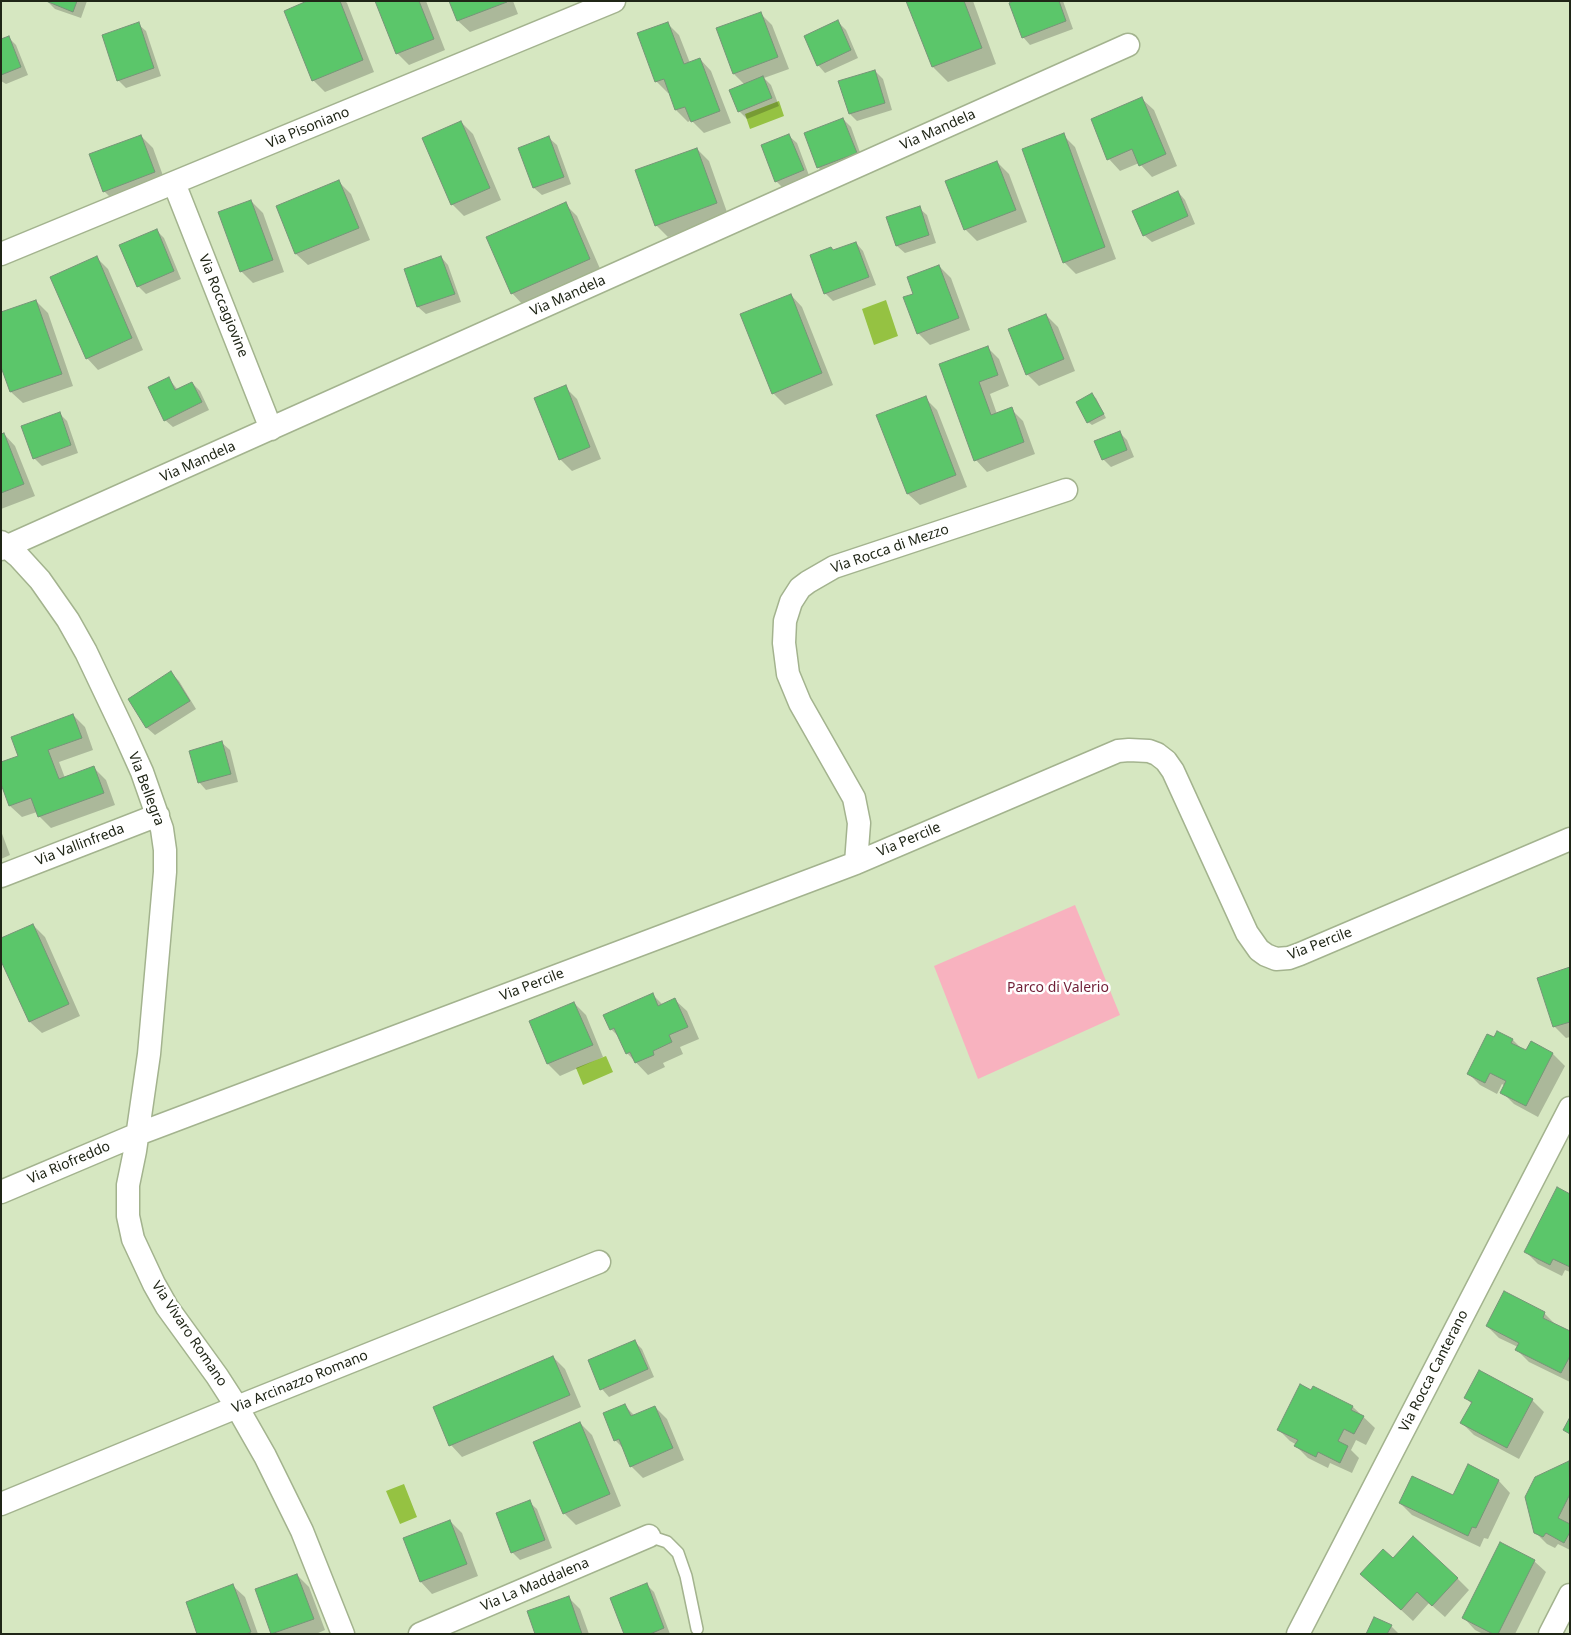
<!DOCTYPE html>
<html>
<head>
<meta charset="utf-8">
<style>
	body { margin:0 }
	#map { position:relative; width:1571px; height:1635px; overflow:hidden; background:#d6e7c1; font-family:"Noto Sans",sans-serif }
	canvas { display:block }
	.frame { position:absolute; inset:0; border:2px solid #202617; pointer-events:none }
</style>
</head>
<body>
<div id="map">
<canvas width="1571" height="1635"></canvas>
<div class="frame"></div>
</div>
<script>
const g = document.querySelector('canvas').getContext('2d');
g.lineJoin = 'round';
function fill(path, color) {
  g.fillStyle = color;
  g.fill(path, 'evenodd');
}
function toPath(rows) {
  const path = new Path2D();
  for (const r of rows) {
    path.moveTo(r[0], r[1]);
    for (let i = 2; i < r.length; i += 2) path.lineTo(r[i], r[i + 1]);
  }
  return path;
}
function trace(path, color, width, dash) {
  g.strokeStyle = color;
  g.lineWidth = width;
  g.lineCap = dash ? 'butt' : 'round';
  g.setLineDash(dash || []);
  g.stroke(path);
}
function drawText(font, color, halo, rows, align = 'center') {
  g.font = font + ' "Noto Sans",sans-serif';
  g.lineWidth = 5;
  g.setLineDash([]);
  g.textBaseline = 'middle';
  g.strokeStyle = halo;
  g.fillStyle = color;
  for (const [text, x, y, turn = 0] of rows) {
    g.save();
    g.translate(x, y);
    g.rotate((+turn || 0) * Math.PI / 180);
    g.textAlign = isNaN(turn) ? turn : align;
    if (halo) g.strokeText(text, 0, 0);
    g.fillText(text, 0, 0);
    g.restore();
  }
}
fill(toPath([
	[1075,905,1120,1015,978,1079,934,966]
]), '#f8b2bf');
fill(toPath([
	[779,101,784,116,750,129,745,114],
	[886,300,898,336,874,345,862,309],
	[606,1056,613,1072,583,1085,576,1068],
	[404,1484,417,1517,400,1524,386,1491]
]), '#95c242');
fill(toPath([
	[47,1,87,1,81,18,55,9],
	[310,1,345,1,347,3,374,72,325,92,313,80],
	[377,1,426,1,445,50,409,65,397,53],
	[450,1,513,1,518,14,470,32,458,21],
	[908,1,973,1,996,64,948,82,933,67],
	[1016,1,1063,1,1073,29,1030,45,1023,37],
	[760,13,772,25,789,69,764,78,771,85,779,106,747,119,739,111,745,85,734,74],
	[838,22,846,30,858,58,825,73,818,65],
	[667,23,679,35,690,63,700,59,711,71,731,123,704,133,691,120,688,122,676,110,670,92,668,93,656,81],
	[138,24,146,31,161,76,126,88,118,80],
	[8,37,16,45,28,75,6,84,1,81,1,40],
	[875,71,883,79,892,110,857,121,850,114],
	[1142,99,1154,110,1177,166,1152,177,1139,163,1120,171,1109,159],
	[843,119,851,127,863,161,826,175,818,167],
	[461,122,473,134,501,200,464,216,452,204],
	[1063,135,1075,147,1116,259,1076,274,1064,262],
	[141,136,153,148,166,184,116,203,104,191],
	[789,136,797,143,810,178,784,189,776,181],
	[549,138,557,145,571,184,542,195,534,188],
	[697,149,709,161,728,215,668,237,656,225],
	[997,162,1009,174,1027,222,977,241,965,229],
	[339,182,351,194,370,240,308,265,296,254,277,207],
	[1178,192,1185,200,1195,224,1152,242,1144,235],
	[251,201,263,213,284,272,253,283,241,271],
	[565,204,577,216,601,271,523,305,512,293],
	[919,208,927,215,936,243,905,253,897,246,888,218],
	[156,230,164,238,181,279,146,294,138,286],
	[856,243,863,251,876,285,833,301,825,293,834,251],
	[441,257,448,265,461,302,426,314,418,307,405,270],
	[97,258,108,269,143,350,98,370,87,358],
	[939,266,951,278,970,330,930,345,918,333,914,295],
	[791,295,802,307,833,385,785,405,773,393],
	[36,301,48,313,73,386,23,403,11,392],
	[1046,315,1058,327,1075,371,1039,386,1027,374],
	[987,347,999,359,1009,386,990,394,997,414,1011,409,1023,421,1035,454,987,472,976,460,940,365],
	[169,379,178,390,192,383,200,391,209,410,173,427,165,420],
	[565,387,577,399,601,459,572,471,560,459],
	[1092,395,1096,398,1106,418,1092,425,1088,422],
	[925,398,937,410,967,487,920,505,908,494],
	[59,413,67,421,78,453,42,466,34,458],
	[1119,432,1127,440,1134,457,1111,467,1103,459],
	[4,434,15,446,35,496,1,509,1,435],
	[171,673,179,681,196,709,155,735,147,728,130,699],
	[73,715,85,727,93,750,59,762,65,778,94,768,106,780,115,805,51,828,39,816,37,812,22,817,10,806,1,781,19,757],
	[222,743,230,750,238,782,206,790,199,782],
	[1,831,10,855,1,859],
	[33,925,45,937,80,1016,42,1033,30,1022,1,958],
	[1570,969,1570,1037,1566,1038,1554,1026],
	[652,994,663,1005,675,1000,687,1011,699,1039,680,1047,683,1054,663,1063,665,1067,648,1075,627,1053,620,1038,611,1029],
	[574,1003,586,1015,603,1057,560,1076,548,1064,531,1022],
	[1497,1032,1513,1040,1522,1049,1527,1052,1531,1043,1553,1054,1565,1066,1538,1117,1514,1104,1502,1092,1505,1086,1502,1084,1497,1094,1480,1085,1468,1073],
	[1570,1195,1570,1272,1565,1270,1562,1276,1538,1264,1526,1252],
	[1544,1313,1556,1325,1570,1333,1570,1382,1529,1362,1517,1350,1518,1347,1499,1338,1487,1326],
	[634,1341,642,1349,654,1377,609,1397,602,1389],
	[553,1357,565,1369,581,1407,462,1457,451,1445,435,1408],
	[1314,1388,1353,1407,1375,1428,1366,1445,1356,1440,1351,1450,1359,1458,1352,1473,1330,1463,1328,1468,1308,1458,1296,1446,1297,1445,1290,1441,1279,1430],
	[1466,1398,1532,1400,1544,1412,1519,1459,1474,1435,1462,1423,1472,1404],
	[625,1406,635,1416,655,1407,667,1419,684,1460,643,1478,631,1466,625,1450,616,1441,605,1414],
	[580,1423,592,1435,621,1506,576,1525,564,1513],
	[1569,1462,1570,1462,1570,1550,1558,1544,1555,1548,1547,1544,1535,1532,1536,1478],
	[1468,1466,1499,1481,1510,1493,1488,1539,1484,1538,1480,1547,1412,1515,1400,1503,1453,1497],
	[529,1502,537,1509,552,1548,520,1560,512,1552],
	[450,1521,462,1533,478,1576,432,1594,421,1582],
	[1393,1560,1457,1578,1469,1590,1445,1617,1429,1603,1413,1621,1374,1585],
	[1534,1561,1546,1572,1515,1634,1483,1634,1475,1630,1464,1618],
	[297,1575,309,1587,325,1630,316,1634,272,1634,256,1590],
	[647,1585,654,1592,670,1634,625,1634],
	[233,1586,245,1597,258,1634,199,1634],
	[569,1598,580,1609,589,1634,536,1634],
	[1391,1626,1399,1634,1367,1634]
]), '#0003');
const building = toPath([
	[46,1,77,1,73,12,46,1],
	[307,1,340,1,363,60,312,81,284,11,307,1],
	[375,1,419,1,434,39,396,54,375,1],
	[449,1,506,1,507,2,457,21,449,1],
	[906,1,964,1,982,48,932,67,906,1],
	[1013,1,1059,1,1066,21,1022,38,1009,3,1013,1],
	[761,12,778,57,733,74,716,28,761,12],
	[838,20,851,50,817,66,804,36,838,20],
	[139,22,154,68,117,81,102,35,139,22],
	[668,22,684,64,700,58,720,111,691,122,685,107,675,110,664,79,655,82,637,33,668,22],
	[9,36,21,67,1,75,1,39,9,36],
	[875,70,885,103,849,114,838,81,875,70],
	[763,76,772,98,738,112,729,90,763,76],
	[1142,97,1166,154,1139,166,1132,149,1107,160,1091,119,1142,97],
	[843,118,857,153,817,168,804,133,843,118],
	[461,121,490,188,451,205,422,138,461,121],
	[1064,133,1105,247,1063,263,1022,149,1064,133],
	[789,134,804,170,775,182,761,145,789,134],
	[141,135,155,172,103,192,89,154,141,135],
	[549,136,564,177,533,188,518,148,549,136],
	[697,148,717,203,655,226,635,170,697,148],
	[997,161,1016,210,964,230,945,181,997,161],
	[339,180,359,228,295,254,276,206,339,180],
	[1178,191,1188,216,1143,236,1132,211,1178,191],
	[251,200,273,260,240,272,218,212,251,200],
	[566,202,590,259,511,294,486,237,566,202],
	[920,206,929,235,896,246,886,217,920,206],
	[157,229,174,271,137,287,119,245,157,229],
	[856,242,869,277,824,294,810,255,831,247,833,250,856,242],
	[97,256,132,338,86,359,50,277,97,256],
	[441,256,455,294,417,307,404,269,441,256],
	[939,265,959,318,917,334,903,297,913,294,907,277,939,265],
	[791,294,822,373,772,394,740,314,791,294],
	[36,300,62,374,10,392,1,367,1,312,36,300],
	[1046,314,1064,359,1026,375,1008,329,1046,314],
	[988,346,998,375,979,382,991,415,1012,407,1024,442,974,461,939,364,988,346],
	[169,377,175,390,192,382,202,402,164,421,148,387,169,377],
	[566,385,590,447,559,460,534,398,566,385],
	[1092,393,1104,414,1087,423,1076,402,1092,393],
	[926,396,956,475,907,494,876,415,926,396],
	[60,412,71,445,33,459,21,426,60,412],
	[1120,431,1127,450,1102,460,1094,441,1120,431],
	[4,433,24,484,1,493,1,434,4,433],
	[171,671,190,701,146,728,128,699,171,671],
	[73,714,82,738,48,750,59,779,94,766,104,793,38,817,31,798,9,806,1,784,1,762,18,756,11,737,73,714],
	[222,741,231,774,198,783,189,751,222,741],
	[33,924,69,1004,29,1022,1,961,1,938,33,924],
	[1570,967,1570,1022,1553,1027,1537,978,1570,967],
	[653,993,658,1006,675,998,688,1027,669,1035,672,1042,653,1051,654,1055,635,1063,630,1052,626,1054,614,1028,610,1030,603,1015,653,993],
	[574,1002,593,1045,547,1064,529,1021,574,1002],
	[1497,1031,1513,1039,1511,1043,1526,1050,1531,1041,1553,1053,1526,1106,1500,1093,1506,1081,1490,1073,1485,1083,1467,1074,1487,1034,1494,1037,1497,1031],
	[1557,1187,1570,1194,1570,1267,1553,1259,1550,1265,1524,1252,1557,1187],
	[1504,1291,1545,1312,1543,1318,1570,1331,1570,1356,1561,1373,1515,1350,1519,1343,1486,1326,1504,1291],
	[635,1340,648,1369,600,1390,588,1360,635,1340],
	[553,1356,570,1395,449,1446,433,1407,553,1356],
	[1479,1370,1533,1399,1507,1448,1460,1423,1472,1402,1464,1398,1479,1370],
	[1300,1384,1311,1390,1313,1386,1353,1406,1351,1410,1364,1416,1354,1434,1344,1429,1338,1441,1348,1446,1340,1463,1318,1452,1316,1457,1294,1446,1298,1440,1277,1430,1300,1384],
	[625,1404,631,1416,655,1406,673,1448,630,1467,619,1439,614,1441,603,1413,625,1404],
	[1570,1417,1570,1434,1563,1430,1570,1417],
	[580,1422,610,1494,563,1514,533,1442,580,1422],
	[1569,1461,1570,1494,1558,1518,1570,1524,1570,1532,1564,1543,1546,1533,1543,1537,1534,1533,1525,1497,1535,1477,1569,1461],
	[1468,1464,1499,1480,1476,1528,1472,1527,1468,1536,1399,1503,1412,1476,1453,1495,1468,1464],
	[530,1500,545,1540,511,1553,496,1513,530,1500],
	[450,1520,467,1564,420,1582,403,1538,450,1520],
	[1413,1536,1458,1578,1432,1606,1417,1592,1401,1610,1360,1574,1383,1549,1393,1558,1413,1536],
	[1500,1542,1535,1560,1498,1634,1493,1634,1462,1618,1500,1542],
	[297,1574,314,1619,271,1634,255,1589,297,1574],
	[647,1583,664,1628,650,1634,624,1634,610,1598,647,1583],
	[233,1584,251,1632,246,1634,197,1634,186,1602,233,1584],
	[569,1596,582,1634,535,1634,527,1611,569,1596],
	[1374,1617,1392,1625,1387,1634,1366,1634,1374,1617]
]);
fill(building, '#5bc66a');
trace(building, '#769478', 1);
const service = toPath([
	[649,1536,667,1542,678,1553,686,1576,697,1629]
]);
const minor = toPath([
	[174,183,271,429],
	[1,254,614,1],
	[1,542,19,557,40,580,68,620,86,652,124,732,142,772,162,829,165,850,165,872,149,1054,135,1151,128,1185,128,1216,133,1239,154,1284,167,1307,217,1376,237,1407,265,1456,302,1531,343,1634],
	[1,549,1128,45],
	[856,863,859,823,854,798,800,703,788,674,784,643,785,621,791,602,800,588,808,582,834,567,1066,490],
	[1,876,158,815],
	[1,1192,138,1134,856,863,1118,751,1129,750,1149,751,1157,754,1166,761,1173,771,1247,933,1259,950,1266,955,1276,959,1289,958,1300,954,1570,839],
	[1,1504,237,1407,599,1262],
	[420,1634,649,1536],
	[1298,1634,1570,1108],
	[1550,1634,1570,1595]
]);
trace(service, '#a3b38e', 14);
trace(minor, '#a3b38e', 25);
trace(service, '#fff', 11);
trace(minor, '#fff', 22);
drawText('14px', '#202617', '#fff', [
	["Via Pisoniano",308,128,-22],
	["Via Mandela",938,130,-24],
	["Via Mandela",568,296,-24],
	["Via Roccagiovine",223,306,68],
	["Via Mandela",198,462,-24],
	["Via Rocca di Mezzo",890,549,-19],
	["Via Bellegra",146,789,69],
	["Via Percile",909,840,-23],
	["Via Vallinfreda",80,845,-21],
	["Via Percile",1320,944,-21],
	["Via Percile",532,985,-21],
	["Via Riofreddo",69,1163,-23],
	["Via Vivaro Romano",189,1334,56],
	["Via Rocca Canterano",1434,1371,-63],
	["Via Arcinazzo Romano",300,1382,-22],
	["Via La Maddalena",535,1585,-23]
]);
drawText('14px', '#701f37', '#fff', [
	["Parco di Valerio",1058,988]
]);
</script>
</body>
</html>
